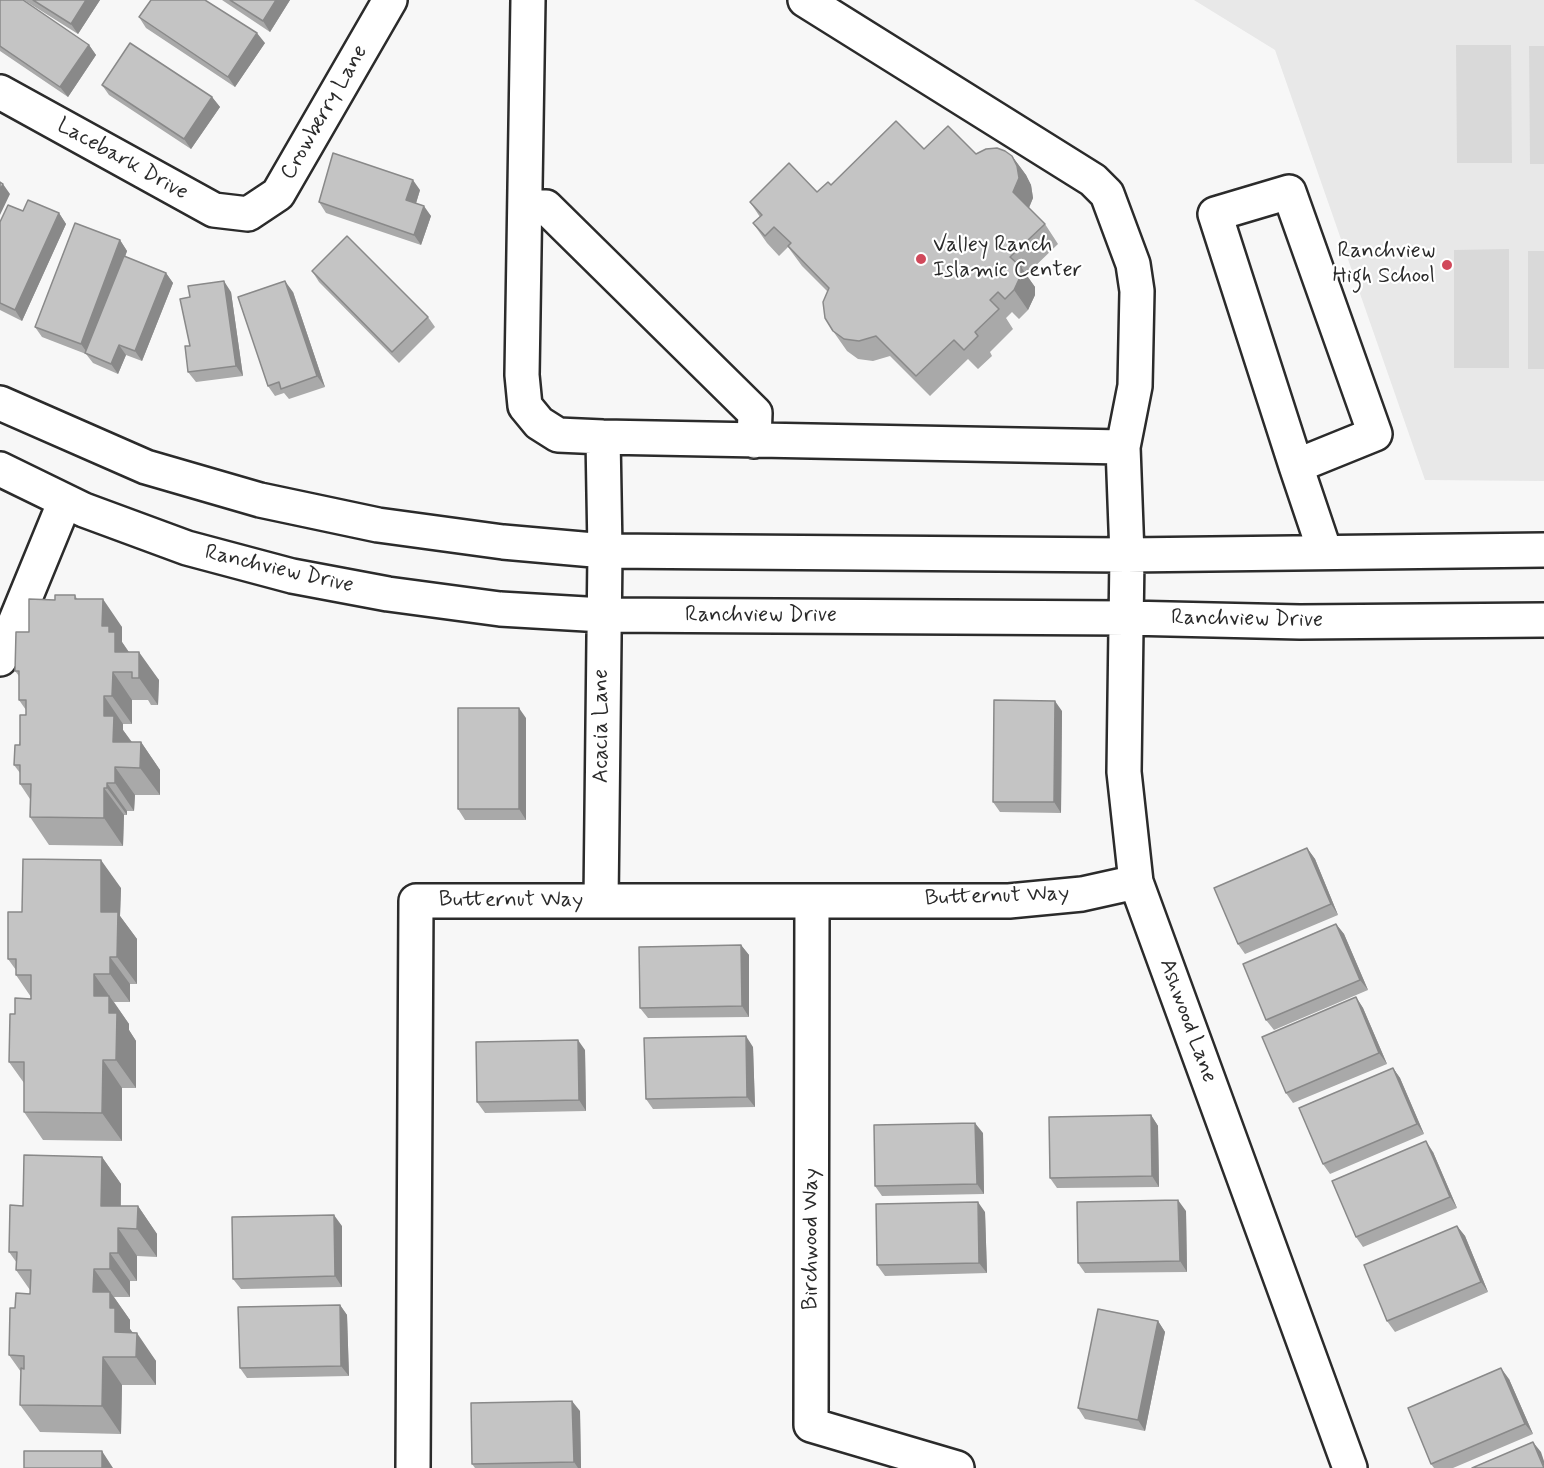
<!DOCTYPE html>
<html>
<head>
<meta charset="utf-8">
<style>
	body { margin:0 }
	canvas { display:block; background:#f7f7f7 }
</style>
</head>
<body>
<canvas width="1544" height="1468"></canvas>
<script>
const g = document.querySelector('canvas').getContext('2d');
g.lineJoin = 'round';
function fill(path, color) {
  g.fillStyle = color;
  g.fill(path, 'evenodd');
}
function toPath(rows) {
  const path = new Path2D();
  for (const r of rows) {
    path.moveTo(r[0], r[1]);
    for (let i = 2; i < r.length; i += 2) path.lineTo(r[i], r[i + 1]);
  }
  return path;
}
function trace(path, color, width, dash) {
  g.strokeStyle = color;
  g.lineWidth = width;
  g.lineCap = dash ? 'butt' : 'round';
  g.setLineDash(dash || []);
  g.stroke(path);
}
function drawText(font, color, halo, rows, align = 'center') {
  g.font = font + ' Mynerve,sans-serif';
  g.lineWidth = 4.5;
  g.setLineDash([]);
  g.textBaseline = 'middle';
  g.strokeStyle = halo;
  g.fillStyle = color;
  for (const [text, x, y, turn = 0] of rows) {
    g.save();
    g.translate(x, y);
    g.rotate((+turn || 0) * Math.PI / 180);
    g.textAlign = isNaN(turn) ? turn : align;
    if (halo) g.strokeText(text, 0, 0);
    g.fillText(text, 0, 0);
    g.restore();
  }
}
fill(toPath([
	[1194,0,1544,0,1544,481,1425,480,1275,50]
]), '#e8e8e8');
fill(toPath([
	[1456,45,1511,45,1512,163,1457,163],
	[1529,46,1544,46,1544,164,1530,164],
	[1509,249,1509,368,1454,368,1454,250],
	[1528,251,1544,251,1544,369,1528,369]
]), '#d9d9d9');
const minor = toPath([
	[528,0,522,375,525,406,539,423,558,435,603,437,1123,447],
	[805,0,1093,180,1107,194,1133,264,1137,291,1135,386,1123,447,1127,555,1124,772,1136,882,1350,1468],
	[0,92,214,210,248,214,278,194,390,0],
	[525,207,546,207,755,413,754,441],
	[0,403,146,467,260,500,378,525,503,542,605,551,1127,555,1544,550],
	[1296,466,1375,434,1289,192,1215,214,1296,466,1325,552],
	[0,469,84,510,187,548,292,576,388,594,500,609,603,615,1127,618,1300,622,1544,620],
	[0,659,65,501],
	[601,901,605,551,603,437],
	[812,901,811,1425,957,1468],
	[413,1468,416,901,1009,901,1082,894,1136,882]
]);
trace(minor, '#2b2b2b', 38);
trace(minor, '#fff', 33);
fill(toPath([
	[0,0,89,45,96,55,68,97,0,51],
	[24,0,100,0,78,34],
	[222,0,290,0,270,32],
	[139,17,265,43,235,87,146,28],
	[102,85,212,97,220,107,191,149,109,95],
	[924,149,976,154,1012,156,1026,175,1031,185,1033,198,1029,208,1045,224,1058,244,1026,275,1035,287,1035,295,1028,310,1019,319,1012,312,1006,318,1013,329,990,352,992,356,978,369,968,359,930,396,890,356,873,361,858,359,847,351,833,331,828,292,802,266,788,247,779,256,767,243,753,223,760,217,750,202,817,192,831,185],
	[420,190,416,203,431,216,421,245,326,213,319,202],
	[23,211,59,213,66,224,22,321,0,310,0,222],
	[120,240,127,251,125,257,166,273,173,283,142,361,126,355,118,374,93,363,86,354,42,337,35,327],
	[312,271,428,317,435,327,399,363,319,282],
	[231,292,243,376,196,382,188,372],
	[293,292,325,387,289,399,284,393,275,396,268,386],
	[75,595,77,599,122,627,122,642,129,652,159,680,158,705,151,705,148,700,132,700,132,724,123,724,123,730,132,742,141,742,160,770,160,795,135,795,134,811,127,811,127,815,124,815,123,846,49,845,30,817,30,799,20,784,20,773,14,765,26,715,26,710,19,700,19,676,15,671,29,632,55,600],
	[1062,711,1061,813,1000,812,993,802],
	[526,718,526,820,465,820,458,809],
	[1307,848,1315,859,1338,915,1245,954,1238,944],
	[121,888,120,916,137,939,137,984,130,984,130,1002,114,1002,129,1024,129,1030,136,1041,136,1088,122,1088,122,1141,43,1140,24,1112,24,1083,9,1062,15,1014,31,999,31,997,16,975,16,970,8,959,22,912],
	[1336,924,1344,934,1368,990,1274,1030,1266,1020],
	[741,945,749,955,749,1017,648,1018,640,1008],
	[1356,997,1363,1008,1387,1064,1293,1103,1286,1093],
	[753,1047,755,1107,653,1109,646,1099],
	[585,1050,586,1111,485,1113,477,1102],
	[1393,1068,1400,1078,1424,1134,1330,1174,1323,1164],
	[1151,1115,1158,1126,1159,1187,1057,1188,1050,1178],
	[983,1133,984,1194,882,1196,875,1186],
	[1433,1152,1457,1208,1363,1247,1356,1237],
	[102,1157,121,1184,121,1206,138,1206,157,1234,157,1257,137,1256,137,1281,130,1281,130,1297,114,1297,130,1320,130,1329,156,1361,156,1385,122,1385,121,1434,40,1432,20,1405,21,1372,9,1355,15,1308,30,1294,30,1290,16,1270,17,1263,9,1252,23,1206],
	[1186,1211,1187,1272,1085,1273,1078,1263],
	[985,1212,987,1273,885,1276,877,1265],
	[342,1226,342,1287,241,1289,233,1279],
	[1457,1226,1465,1236,1488,1292,1395,1332,1387,1321],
	[340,1305,347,1315,349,1376,247,1378,240,1368],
	[1158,1321,1165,1332,1145,1431,1085,1419,1078,1408],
	[1509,1379,1533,1434,1453,1468,1434,1468,1431,1464],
	[580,1411,581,1468,475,1468,472,1464]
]), '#a9a9a9');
fill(toPath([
	[86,0,100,0,78,34,71,24],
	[276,0,290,0,270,32,263,21],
	[257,33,265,43,235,87,228,77],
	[89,45,96,55,68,97,60,87],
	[212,97,220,107,191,149,184,139],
	[1012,156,1026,175,1031,185,1033,198,1027,212,1013,192],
	[413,180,420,190,414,210,406,200],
	[3,184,10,194,0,215,0,190],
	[424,206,431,216,421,245,414,235],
	[59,213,66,224,22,321,15,310],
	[120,240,127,251,88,354,81,344],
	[1021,267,1035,287,1035,295,1028,310,1014,290],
	[166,273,173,283,142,361,135,351],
	[224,281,231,292,243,376,236,366],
	[285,281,293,292,325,387,317,376],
	[119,345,126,355,118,374,111,364],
	[103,599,122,627,122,642,134,660,115,652,102,626],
	[139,652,159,680,158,705,139,678],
	[113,672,132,700,132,724,112,696],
	[104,696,123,724,123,730,133,744,113,742,104,716],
	[1055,701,1062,711,1061,813,1054,802],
	[519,708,526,718,526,820,519,809],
	[141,742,160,770,160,795,140,768],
	[115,767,135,795,134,811,115,783],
	[107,783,127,811,127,815,107,788],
	[104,788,124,815,123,846,104,818],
	[1307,848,1315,859,1338,915,1331,904],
	[101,860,121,888,120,916,137,939,137,984,117,957,101,912],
	[1336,924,1344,934,1368,990,1360,980],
	[741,945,749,955,749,1017,742,1006],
	[110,957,130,984,130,1002,110,974],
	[94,974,129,1024,129,1030,136,1041,136,1088,116,1060,94,996],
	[1356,997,1363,1008,1387,1064,1379,1053],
	[746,1036,753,1047,755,1107,747,1097],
	[578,1040,585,1050,586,1111,579,1100],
	[103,1060,122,1088,122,1141,102,1113],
	[1393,1068,1400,1078,1424,1134,1417,1124],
	[1151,1115,1158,1126,1159,1187,1152,1176],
	[975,1123,983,1133,984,1194,977,1184],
	[1426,1141,1433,1152,1457,1208,1450,1197],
	[102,1157,121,1184,120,1229,118,1228,137,1256,137,1281,118,1253,101,1206],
	[1178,1200,1186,1211,1187,1272,1180,1261],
	[978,1202,985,1212,987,1273,979,1263],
	[138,1206,157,1234,157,1257,137,1229],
	[334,1215,342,1226,342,1287,335,1276],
	[1457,1226,1465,1236,1488,1292,1481,1282],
	[110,1253,130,1281,130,1297,110,1269],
	[94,1269,130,1320,130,1329,135,1336,115,1332,93,1292],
	[340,1305,347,1315,349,1376,341,1366],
	[1158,1321,1165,1332,1145,1431,1138,1420],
	[137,1333,156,1361,156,1385,136,1357],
	[103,1357,122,1385,121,1434,102,1406],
	[1501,1368,1509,1379,1533,1434,1525,1424],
	[572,1401,580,1411,581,1468,578,1468,574,1462],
	[1533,1442,1541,1452,1544,1461,1544,1467],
	[102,1451,113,1468,102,1468]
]), '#898989');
const building = toPath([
	[0,0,23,0,89,45,60,87,0,46,0,0],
	[33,0,86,0,71,24,33,0],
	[151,0,205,0,257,33,228,77,139,17,151,0],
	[230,0,276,0,263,21,230,0],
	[130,43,212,97,184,139,102,85,130,43],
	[896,121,924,149,948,126,976,154,986,149,997,148,1005,151,1012,156,1017,166,1019,178,1013,192,1045,224,1010,257,1021,267,1021,275,1014,290,1005,299,998,292,990,300,999,309,975,332,978,336,964,350,954,340,916,376,876,336,859,341,844,339,833,331,825,318,823,302,829,288,788,246,791,243,774,227,765,236,753,223,762,215,750,202,789,163,817,192,828,182,831,185,896,121],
	[333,153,413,180,406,200,424,206,414,235,319,202,333,153],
	[0,182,3,184,0,190,0,182],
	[28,200,59,213,15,310,0,303,0,222,8,205,23,211,28,200],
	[75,223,120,240,81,344,35,327,75,223],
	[347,236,428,317,392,352,312,271,347,236],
	[124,256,166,273,135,351,119,345,111,364,85,353,124,256],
	[224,281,236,366,188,372,185,346,190,346,180,299,190,297,188,286,224,281],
	[285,281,317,376,281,389,279,382,268,386,238,297,285,281],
	[55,595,75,595,75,599,103,599,102,626,109,626,109,632,115,632,115,652,139,652,139,678,132,678,132,672,113,672,112,696,104,696,104,716,114,716,113,742,141,742,140,768,115,767,115,783,107,783,107,788,104,788,104,818,30,817,31,784,20,784,20,765,14,765,15,745,20,745,20,715,26,715,26,700,19,700,19,671,15,671,16,632,29,632,29,599,55,600,55,595],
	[994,700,1055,701,1054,802,993,802,994,700],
	[458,708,519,708,519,809,458,809,458,708],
	[1307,848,1331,904,1238,944,1214,888,1307,848],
	[23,859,101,860,101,912,118,912,117,957,110,957,110,974,94,974,94,996,109,996,109,1013,117,1013,116,1060,103,1060,102,1113,24,1112,24,1062,9,1062,10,1014,15,1014,15,998,31,999,31,975,16,975,16,959,8,959,8,912,22,912,23,859],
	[1336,924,1360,980,1266,1020,1243,964,1336,924],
	[741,945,742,1006,640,1008,639,947,741,945],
	[1356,997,1379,1053,1286,1093,1262,1037,1356,997],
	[746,1036,747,1097,646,1099,644,1038,746,1036],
	[578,1040,579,1100,477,1102,476,1042,578,1040],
	[1393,1068,1417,1124,1323,1164,1299,1108,1393,1068],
	[1151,1115,1152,1176,1050,1178,1049,1117,1151,1115],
	[975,1123,977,1184,875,1186,874,1125,975,1123],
	[1426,1141,1450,1197,1356,1237,1332,1181,1426,1141],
	[24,1155,102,1157,101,1206,138,1206,137,1229,118,1228,118,1253,110,1253,110,1269,94,1269,93,1292,110,1292,110,1308,115,1308,115,1332,137,1333,136,1357,103,1357,102,1406,20,1405,21,1368,24,1369,24,1356,9,1355,10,1308,15,1308,16,1293,30,1294,31,1270,16,1270,17,1252,9,1252,10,1205,23,1206,24,1155],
	[1178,1200,1180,1261,1078,1263,1077,1202,1178,1200],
	[978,1202,979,1263,877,1265,876,1204,978,1202],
	[334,1215,335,1276,233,1279,232,1217,334,1215],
	[1457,1226,1481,1282,1387,1321,1364,1265,1457,1226],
	[340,1305,341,1366,240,1368,238,1307,340,1305],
	[1098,1309,1158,1321,1138,1420,1078,1408,1098,1309],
	[1501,1368,1525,1424,1431,1464,1408,1408,1501,1368],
	[572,1401,574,1462,472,1464,471,1403,572,1401],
	[1533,1442,1544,1468,1472,1468,1533,1442],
	[24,1451,102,1451,102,1468,24,1468,24,1451]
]);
fill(building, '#c4c4c4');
trace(building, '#898989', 1.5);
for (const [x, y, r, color] of [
	[921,259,6,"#d1495b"],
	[1447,265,6,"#d1495b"]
]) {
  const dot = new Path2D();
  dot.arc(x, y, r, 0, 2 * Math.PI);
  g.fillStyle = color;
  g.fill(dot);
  trace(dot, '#fff', 2);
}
drawText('22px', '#2b2b2b', '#fff', [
	["Crowberry Lane",325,113,-60],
	["Lacebark Drive",122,160,29],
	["Ranchview Drive",279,570,13],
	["Ranchview Drive",761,616],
	["Ranchview Drive",1247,620,1],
	["Acacia Lane",602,726,-90],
	["Butternut Way",997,897,-2],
	["Butternut Way",511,901],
	["Ashwood Lane",1187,1021,70],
	["Birchwood Way",812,1239,-90]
]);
drawText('22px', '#2b2b2b', '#fff', [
	["Valley Ranch",933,246],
	["Islamic Center",933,271],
	["Ranchview",1435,252,"right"],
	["High School",1435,277,"right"]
], 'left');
</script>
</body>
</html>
